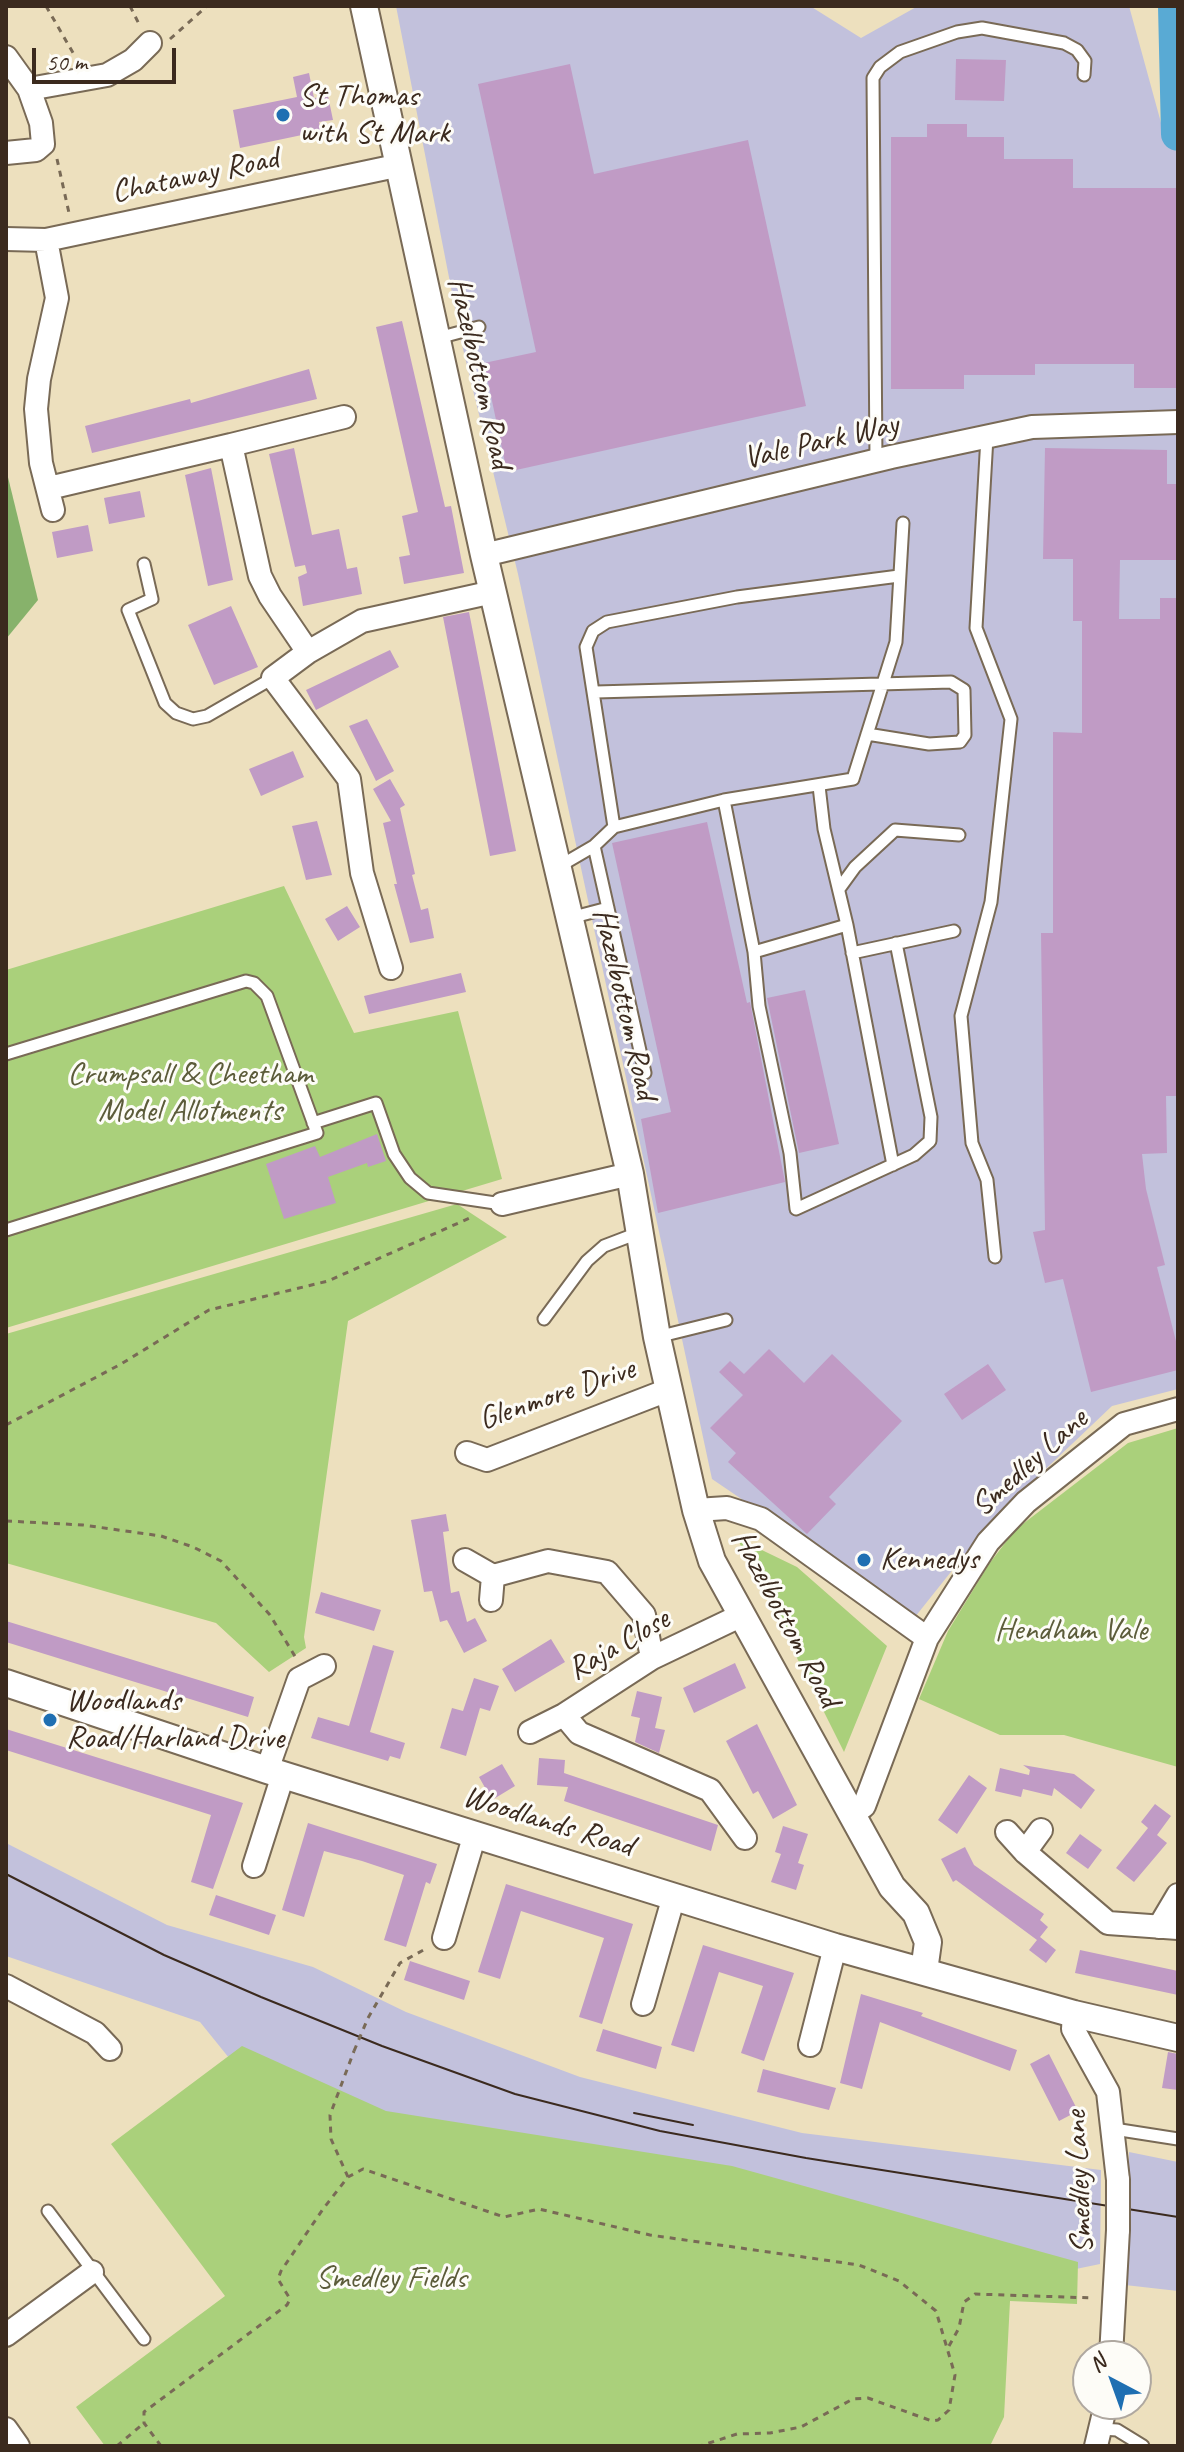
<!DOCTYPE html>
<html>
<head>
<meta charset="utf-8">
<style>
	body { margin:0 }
	#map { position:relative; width:1184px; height:2452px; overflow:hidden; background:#ede0be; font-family:Caveat,sans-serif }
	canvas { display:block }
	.frame { position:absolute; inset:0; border:8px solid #3b2a1e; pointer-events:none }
	.north { position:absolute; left:1072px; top:2340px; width:80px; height:80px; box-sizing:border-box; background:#fdfcf7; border:2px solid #afa8a0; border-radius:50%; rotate:319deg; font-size:22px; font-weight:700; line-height:32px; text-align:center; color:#3b2a1e }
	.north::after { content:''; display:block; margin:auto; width:28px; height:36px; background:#1f6fb2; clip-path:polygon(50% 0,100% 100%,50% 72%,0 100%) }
	.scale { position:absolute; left:32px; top:48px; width:144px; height:36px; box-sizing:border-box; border:4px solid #3b2a1e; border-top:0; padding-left:10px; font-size:24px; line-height:28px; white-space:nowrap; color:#3b2a1e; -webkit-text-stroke:6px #fdfcf7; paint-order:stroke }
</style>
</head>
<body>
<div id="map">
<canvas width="1184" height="2452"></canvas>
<div class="frame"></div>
<div class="north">N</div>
<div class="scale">50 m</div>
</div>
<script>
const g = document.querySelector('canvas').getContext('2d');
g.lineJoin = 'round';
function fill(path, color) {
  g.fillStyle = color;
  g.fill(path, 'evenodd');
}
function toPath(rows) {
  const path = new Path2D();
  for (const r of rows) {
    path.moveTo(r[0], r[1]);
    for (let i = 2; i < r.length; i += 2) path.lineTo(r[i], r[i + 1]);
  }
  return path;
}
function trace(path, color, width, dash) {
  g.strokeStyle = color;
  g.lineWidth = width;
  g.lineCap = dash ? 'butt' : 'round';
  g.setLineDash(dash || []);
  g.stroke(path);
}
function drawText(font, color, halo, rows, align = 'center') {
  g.font = font + ' Caveat,sans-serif';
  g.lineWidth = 6;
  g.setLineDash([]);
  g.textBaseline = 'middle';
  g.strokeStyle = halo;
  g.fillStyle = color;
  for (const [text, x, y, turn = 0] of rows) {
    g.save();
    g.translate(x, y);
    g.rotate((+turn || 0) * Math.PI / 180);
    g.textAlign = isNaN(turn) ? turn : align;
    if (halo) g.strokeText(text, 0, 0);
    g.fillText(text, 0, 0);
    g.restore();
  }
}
fill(toPath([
	[396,6,810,6,861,38,918,6,1129,6,1166,141,1178,153,1178,1389,1112,1406,993,1519,915,1617,712,1479,518,574,463,349],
	[6,1843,167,1925,313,1967,406,2012,580,2077,802,2133,1101,2170,1100,2264,1052,2274,958,2266,242,2074,200,2022,6,1956],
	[1129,2152,1178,2162,1178,2291,1125,2285]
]), '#c2c1dc');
fill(toPath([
	[284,886,354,1033,458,1011,502,1179,6,1328,6,970],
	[457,1204,507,1237,348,1321,304,1637,306,1648,269,1672,216,1623,6,1563,6,1334],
	[1178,1428,1178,1767,1064,1735,1000,1735,919,1699,948,1631,989,1564,1015,1530,1128,1443],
	[737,1538,797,1567,887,1646,844,1752],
	[242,2046,386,2111,732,2166,1078,2262,1077,2304,1010,2301,1004,2417,990,2446,105,2446,76,2407,225,2296,111,2144]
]), '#aad07b');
fill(toPath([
	[6,469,38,600,6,639]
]), '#87b26b');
trace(toPath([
	[1175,6,1178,134]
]), '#59aad4', 34);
fill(toPath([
	[956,59,1006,60,1004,101,955,100],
	[570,64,594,174,748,140,806,406,507,472,484,363,536,352,478,84],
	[309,73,314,98,328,96,333,120,319,122,321,131,240,148,233,110,297,97,293,77],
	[927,124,967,124,967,137,1004,137,1004,159,1073,159,1073,188,1177,188,1178,388,1134,388,1134,364,1035,364,1035,375,964,375,964,389,891,389,891,137,927,137],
	[402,321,445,507,451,506,464,573,404,584,399,557,410,555,402,516,418,512,376,327],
	[309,369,317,399,92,453,85,426,190,399,191,403],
	[294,448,312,535,339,529,347,569,357,567,362,594,303,606,298,577,307,573,305,565,295,567,269,454],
	[1045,448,1167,450,1167,484,1178,484,1178,560,1120,560,1119,619,1160,619,1160,598,1178,598,1178,1096,1166,1096,1167,1153,1142,1154,1146,1189,1165,1265,1157,1267,1178,1349,1178,1370,1091,1392,1063,1279,1045,1283,1033,1232,1045,1230,1041,933,1053,933,1053,732,1082,733,1082,621,1073,621,1073,559,1043,559],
	[211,468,233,580,208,586,185,475],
	[140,491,145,517,109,524,104,498],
	[88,525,93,551,57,558,52,532],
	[231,606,258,667,214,685,188,625],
	[469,612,516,851,490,856,443,617],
	[390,650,399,667,316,710,306,690],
	[367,719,394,771,376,781,349,726],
	[293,751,304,777,261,796,249,769],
	[390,779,405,805,400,808,415,874,412,875,421,910,428,908,434,938,410,943,394,884,397,884,383,823,391,821,373,789],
	[317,821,332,875,306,880,292,826],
	[707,822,747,1003,750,1002,785,1182,658,1213,641,1119,671,1112,612,843],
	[347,906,360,927,338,941,325,919],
	[461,973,466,992,369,1014,364,996],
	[805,990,839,1144,799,1153,767,998],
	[377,1134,386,1161,368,1167,367,1163,328,1177,336,1203,284,1219,266,1164,315,1146,320,1157],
	[769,1349,804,1383,832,1354,902,1421,829,1497,836,1504,807,1534,728,1462,736,1453,710,1428,743,1395,719,1372,730,1361,744,1374],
	[988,1364,1006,1390,962,1420,944,1394],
	[446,1514,449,1531,443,1532,451,1593,459,1591,467,1622,475,1618,487,1641,464,1653,447,1620,440,1622,432,1591,424,1592,411,1520],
	[321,1592,381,1610,374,1631,315,1613],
	[6,1621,254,1697,248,1717,6,1642],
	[551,1639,565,1662,515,1692,502,1669],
	[373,1645,394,1651,370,1732,405,1743,400,1759,390,1756,388,1761,311,1738,318,1717,349,1726],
	[735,1663,746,1688,694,1713,683,1688],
	[474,1678,499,1686,490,1711,480,1708,466,1756,440,1748,452,1708,463,1711],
	[637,1691,662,1697,655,1728,665,1730,659,1753,635,1742,640,1718,631,1716],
	[757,1724,797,1805,773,1819,758,1791,753,1794,726,1741],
	[6,1729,243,1803,213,1889,191,1882,211,1815,6,1750],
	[539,1758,565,1760,564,1773,718,1825,711,1851,564,1801,568,1787,537,1785],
	[502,1764,515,1786,492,1800,479,1777],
	[1023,1765,1074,1774,1095,1790,1081,1809,1054,1788,1052,1796,1023,1789,1021,1797,995,1791,1000,1768,1029,1775,1030,1770],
	[969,1775,987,1788,957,1834,938,1820],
	[1155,1804,1171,1816,1157,1835,1167,1843,1134,1882,1116,1868,1148,1828,1141,1822],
	[308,1823,437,1864,430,1884,426,1882,406,1947,384,1940,404,1875,362,1861,324,1851,304,1917,282,1910],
	[783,1826,808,1834,798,1863,804,1865,796,1890,771,1882,781,1854,775,1852],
	[1080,1834,1102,1850,1088,1869,1066,1853],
	[965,1847,974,1865,1044,1914,1040,1920,1048,1927,1040,1937,1056,1950,1046,1963,1029,1950,1037,1940,956,1880,953,1882,941,1859],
	[506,1884,633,1924,602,2024,579,2017,604,1938,521,1911,500,1979,478,1972],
	[216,1895,276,1915,269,1935,209,1915],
	[703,1945,794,1973,764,2061,741,2053,763,1986,719,1972,694,2052,671,2045],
	[1080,1950,1178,1971,1178,1995,1075,1973],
	[410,1961,470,1981,464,2000,404,1980],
	[861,1994,923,2013,921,2016,1017,2050,1010,2071,880,2022,862,2089,840,2083],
	[603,2029,662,2047,656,2069,596,2051],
	[1168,2052,1178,2054,1178,2090,1162,2088],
	[1049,2054,1078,2111,1059,2121,1030,2064],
	[763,2069,836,2088,829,2110,757,2092]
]), '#c09bc5');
const service = toPath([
	[438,338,479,327],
	[987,437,976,628,1011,719,991,902,961,1016,972,1143,987,1180,995,1257],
	[876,461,873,78,880,67,900,52,957,32,982,28,1064,43,1077,50,1085,61,1084,75],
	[144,564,152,599,128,610,165,703,176,713,193,719,207,716,273,678],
	[596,692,951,682,964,690,965,735,960,742,929,744,867,734],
	[819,786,824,829,847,925,893,1165],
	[724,800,754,952,759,1006,790,1153,796,1209,914,1155,930,1141,931,1117,896,943],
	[614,827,586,647,593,631,607,622,737,597,899,576],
	[594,846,645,1073],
	[558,867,594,846,614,827,724,800,853,779,896,642,903,523],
	[839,889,855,867,895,830,959,835],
	[570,918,608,908],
	[754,952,847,925],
	[852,953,954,931],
	[6,1054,246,981,254,983,267,996,317,1133,6,1230],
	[313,1123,376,1103,394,1154,410,1178,428,1193,502,1204],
	[544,1319,587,1261,604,1246,638,1233],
	[657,1337,726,1320],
	[1114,2129,1178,2139],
	[48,2211,144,2339],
	[1102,2429,1117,2430,1143,2446]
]);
const minor = toPath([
	[6,57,29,89,41,123,43,144,36,150,6,153],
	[29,89,107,75,133,60,150,43],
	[6,239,46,240,396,166],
	[46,240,57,298,39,379,36,409,41,463,53,510],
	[231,445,344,417],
	[49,488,231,445,260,576,270,596,308,652,362,621,493,592],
	[484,555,891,457,1032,427,1178,422],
	[308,652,273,678,349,779,362,873,391,968],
	[502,1204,630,1174],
	[467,1453,487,1460,668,1390],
	[696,1510,727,1508,761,1519,927,1638],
	[465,1560,493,1576,548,1561,607,1572,644,1615,652,1658],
	[491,1600,493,1576],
	[564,1715,579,1733,710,1790,745,1838],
	[530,1732,564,1715,652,1658,742,1615],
	[267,1770,299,1679,324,1666],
	[851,1815,864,1806,927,1638,988,1542,1026,1502,1124,1424,1178,1409],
	[1007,1832,1025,1852,1108,1923,1178,1928],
	[1025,1852,1041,1830],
	[254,1866,283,1775],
	[1159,1927,1178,1895],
	[444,1938,475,1834],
	[6,1986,95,2033,110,2049],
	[643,2004,674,1896],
	[1074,2014,1073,2029,1108,2092,1118,2180],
	[810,2045,835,1947],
	[6,2335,92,2272],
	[1111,2356,1118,2230],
	[6,2429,18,2446],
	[1096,2446,1106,2404]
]);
const tertiary = toPath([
	[364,6,484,555,630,1174,657,1337,696,1510,712,1561,892,1887,916,1913,928,1942,924,1971],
	[6,1683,267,1770,835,1947,1074,2014,1178,2038]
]);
trace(service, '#796a56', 15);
trace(minor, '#796a56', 26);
trace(tertiary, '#796a56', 30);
trace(toPath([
	[46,6,76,58],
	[130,6,139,24],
	[170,39,207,6],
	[57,159,69,213],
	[6,1425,121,1364,209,1310,328,1281,472,1217],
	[6,1521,83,1525,161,1536,193,1547,221,1561,270,1615,296,1658],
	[368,2018,400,1963,427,1948],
	[348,2177,331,2139,330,2115,354,2051],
	[949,2346,959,2328,964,2302,975,2294,1094,2298],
	[117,2446,144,2423],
	[161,2446,144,2423,144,2412,287,2305,290,2299,278,2279,281,2271,323,2209,348,2177,363,2169,504,2217,539,2209,650,2235,859,2265,899,2281,936,2311,955,2375,949,2410,938,2420,932,2421,868,2398,853,2399,801,2427,770,2433,737,2434,700,2446]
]), '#796a56', 3, [6, 6]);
trace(service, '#fff', 11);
trace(minor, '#fff', 22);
trace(tertiary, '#fff', 26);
trace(toPath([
	[6,1874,164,1955,261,1997,382,2046,515,2094,660,2131,806,2158,1178,2217],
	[634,2113,693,2125]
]), '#3b2a1e', 2);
const minorBridge = toPath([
	[1118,2180,1118,2230]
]);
trace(minorBridge, '#796a56', 26, []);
trace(toPath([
	[354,2051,368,2018]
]), '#796a56', 3, [6, 6]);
trace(minorBridge, '#fff', 22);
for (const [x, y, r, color] of [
	[283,115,8,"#1f6fb2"],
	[864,1560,8,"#1f6fb2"],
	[50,1720,8,"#1f6fb2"]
]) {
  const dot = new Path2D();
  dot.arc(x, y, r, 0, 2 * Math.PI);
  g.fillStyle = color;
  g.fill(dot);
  trace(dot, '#fdfcf7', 3);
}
drawText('32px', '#3b2a1e', '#fdfcf7', [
	["St Thomas",299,97],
	["with St Mark",299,134],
	["Kennedys",880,1560],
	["Woodlands",66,1702],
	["Road/Harland Drive",66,1739]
], 'left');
drawText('32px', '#3b2a1e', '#fdfcf7', [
	["Chataway Road",195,176,-12],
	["Hazelbottom Road",479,373,77],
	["Vale Park Way",821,442,-13],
	["Hazelbottom Road",624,1004,77],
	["Glenmore Drive",557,1395,-19],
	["Smedley Lane",1030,1463,-42],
	["Hazelbottom Road",785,1619,62],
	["Raja Close",619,1645,-30],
	["Woodlands Road",548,1822,17],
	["Smedley Lane",1080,2182,-93]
]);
drawText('32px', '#5c5c3a', '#fdfcf7', [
	["Crumpsall & Cheetham",190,1075],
	["Model Allotments",190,1112],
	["Hendham Vale",1071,1631],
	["Smedley Fields",391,2279]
]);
</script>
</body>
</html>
